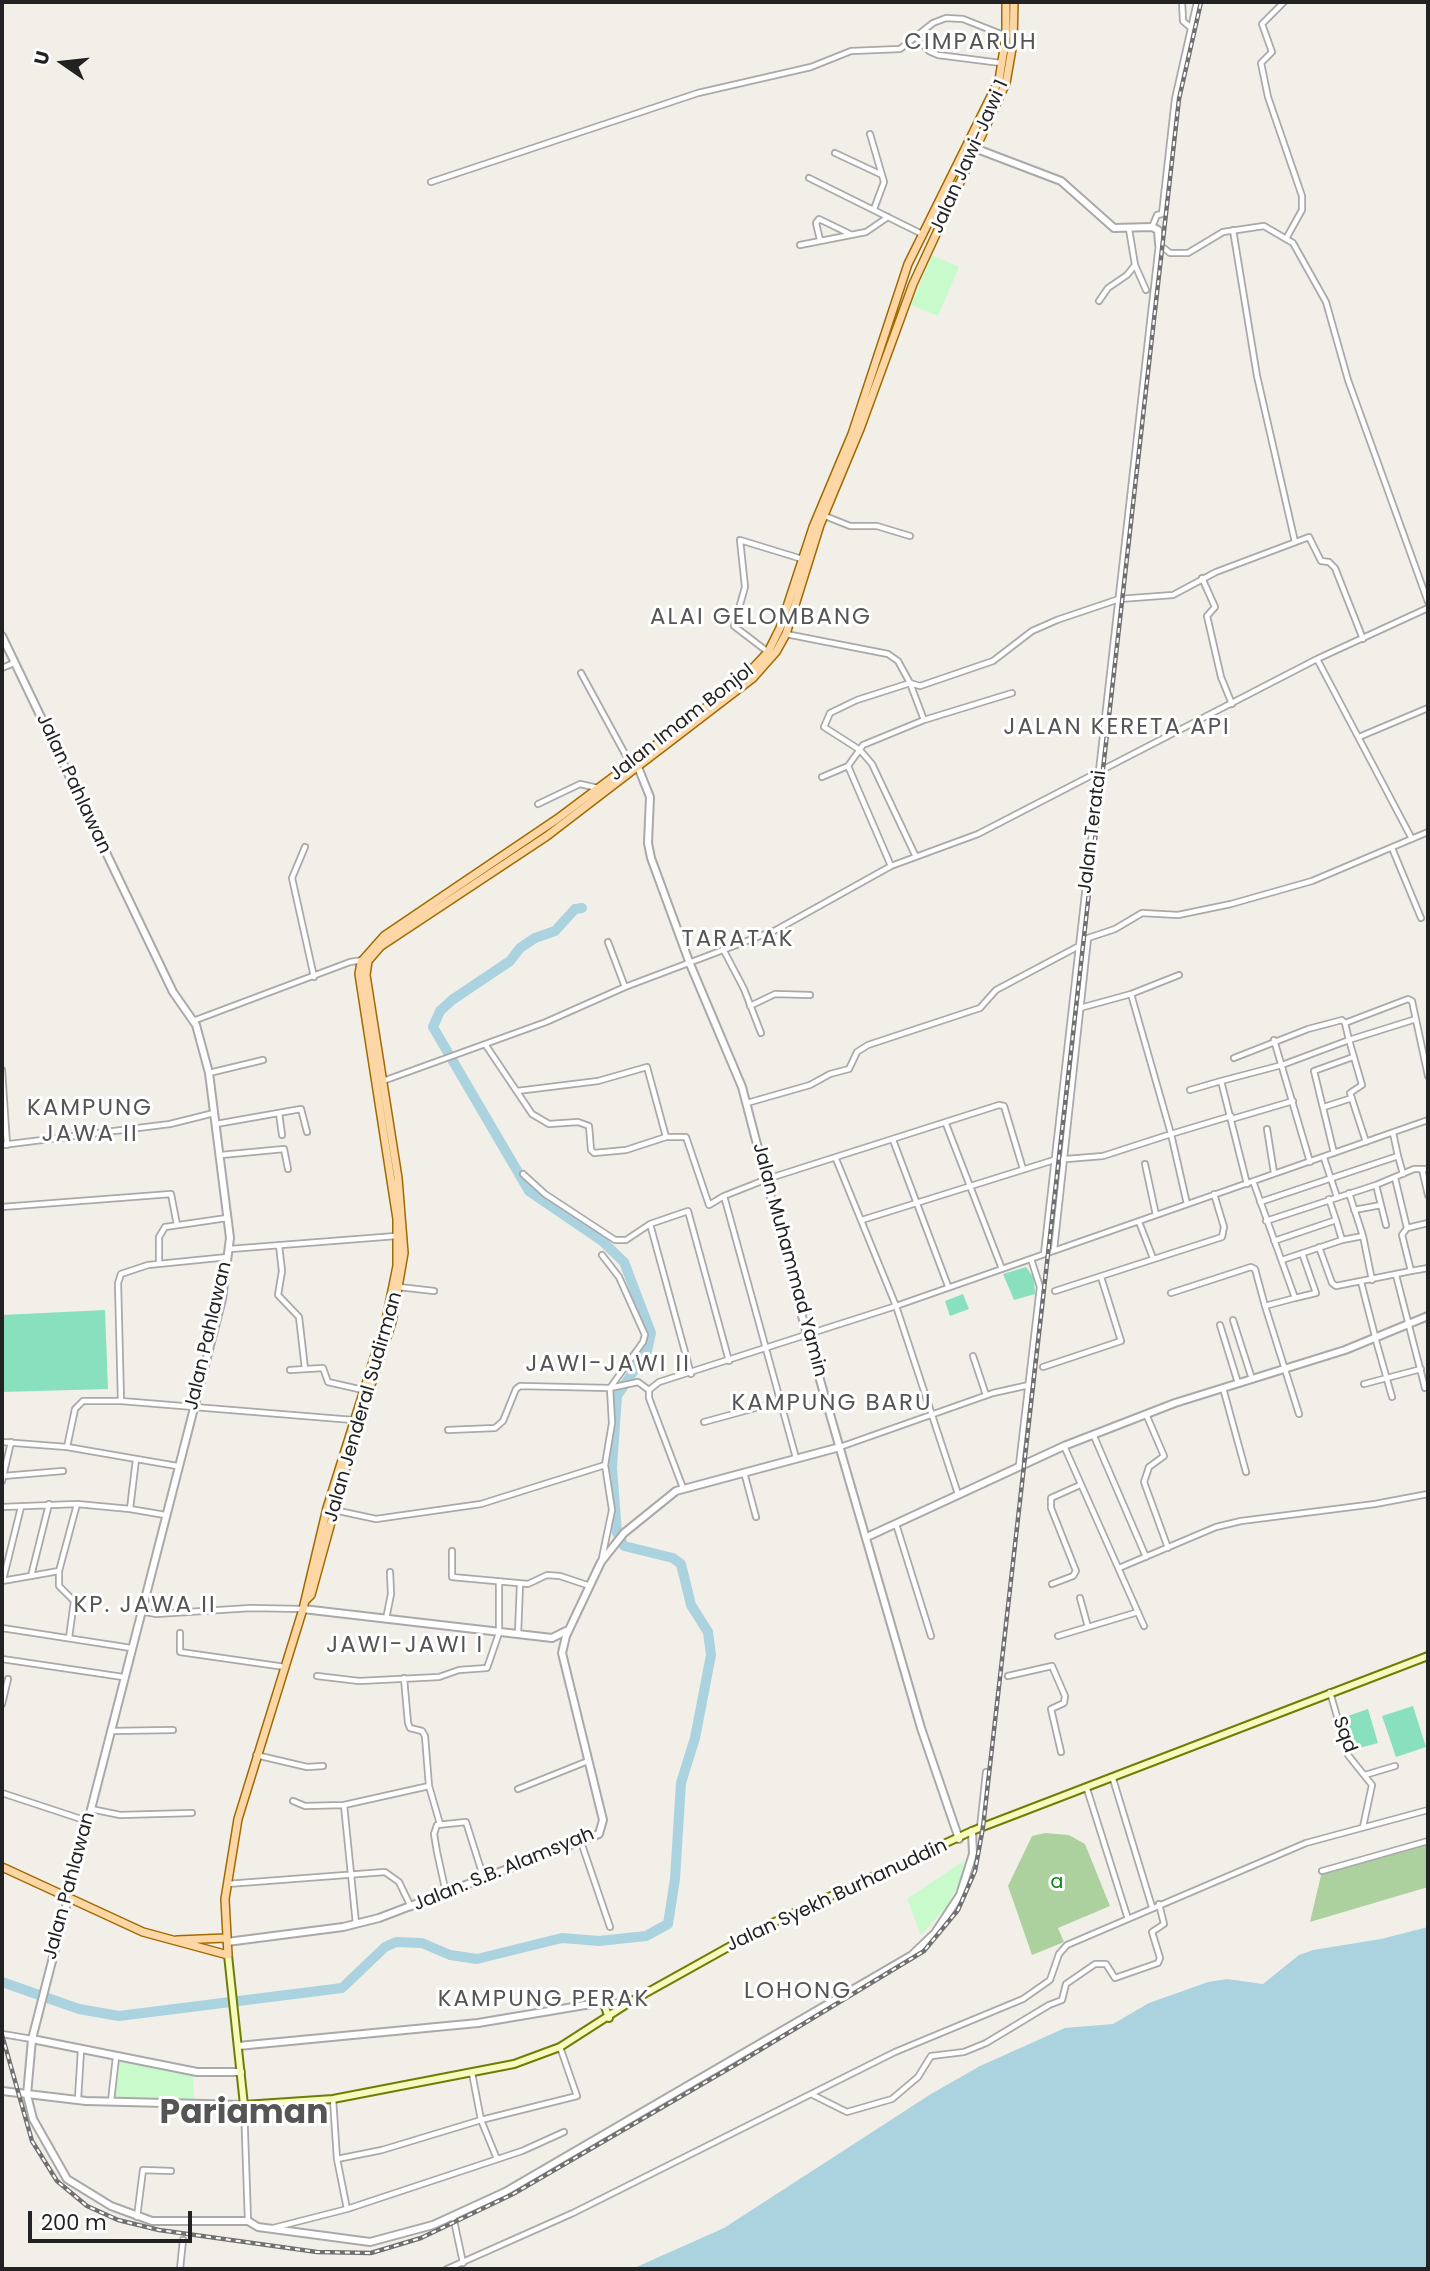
<!DOCTYPE html>
<html>
<head>
<meta charset="utf-8">
<style>
	body { margin:0 }
	#map { position:relative; width:1430px; height:2271px; overflow:hidden; background:#f2efe9; font-family:Poppins,sans-serif }
	canvas { display:block }
	.frame { position:absolute; inset:0; border:4px solid #222; pointer-events:none }
	.north { position:absolute; left:28px; top:28px; width:70px; height:70px; -webkit-text-stroke:5px #fff; paint-order:stroke; rotate:284deg; font-size:19px; font-weight:700; line-height:28px; text-align:center; color:#222 }
	.north::after { content:''; display:block; margin:auto; width:24px; height:32px; background:#222; clip-path:polygon(50% 0,100% 100%,50% 72%,0 100%) }
	.scale { position:absolute; left:28px; top:2211px; width:164px; height:32px; box-sizing:border-box; border:4px solid #222; border-top:0; padding-left:9px; font-size:21px; line-height:24px; white-space:nowrap; color:#222; -webkit-text-stroke:5px #fff; paint-order:stroke }
</style>
</head>
<body>
<div id="map">
<canvas width="1430" height="2271"></canvas>
<div class="frame"></div>
<div class="north">U</div>
<div class="scale">200 m</div>
</div>
<script>
const g = document.querySelector('canvas').getContext('2d');
g.lineJoin = 'round';
function fill(path, color) {
  g.fillStyle = color;
  g.fill(path, 'evenodd');
}
function toPath(rows) {
  const path = new Path2D();
  for (const r of rows) {
    path.moveTo(r[0], r[1]);
    for (let i = 2; i < r.length; i += 2) path.lineTo(r[i], r[i + 1]);
  }
  return path;
}
function trace(path, color, width, dash) {
  g.strokeStyle = color;
  g.lineWidth = width;
  g.lineCap = dash ? 'butt' : 'round';
  g.setLineDash(dash || []);
  g.stroke(path);
}
function drawText(font, color, halo, rows, align = 'center') {
  g.font = font + ' Poppins,sans-serif';
  g.lineWidth = 6;
  g.setLineDash([]);
  g.textBaseline = 'middle';
  g.strokeStyle = halo;
  g.fillStyle = color;
  for (const [text, x, y, turn = 0] of rows) {
    g.save();
    g.translate(x, y);
    g.rotate((+turn || 0) * Math.PI / 180);
    g.textAlign = isNaN(turn) ? turn : align;
    if (halo) g.strokeText(text, 0, 0);
    g.fillText(text, 0, 0);
    g.restore();
  }
}
fill(toPath([
	[1045,1833,1069,1835,1085,1844,1110,1906,1058,1928,1064,1942,1032,1955,1008,1886,1032,1836],
	[1428,1844,1428,1887,1310,1922,1322,1871]
]), '#add19e');
fill(toPath([
	[932,255,959,267,938,316,911,305],
	[965,1860,960,1881,947,1906,921,1935,907,1899],
	[117,2059,193,2076,194,2100,115,2097]
]), '#c8facc');
fill(toPath([
	[1026,1267,1034,1278,1035,1294,1014,1300,1003,1274],
	[963,1294,969,1309,950,1316,945,1301],
	[105,1310,108,1389,2,1392,2,1315],
	[1413,1706,1426,1747,1396,1757,1382,1716],
	[1368,1709,1378,1743,1352,1750,1342,1718]
]), '#88e0be');
fill(toPath([
	[1428,1927,1428,2269,632,2269,724,2228,931,2094,980,2066,1065,2028,1113,2024,1149,2003,1208,1982,1227,1979,1263,1984,1299,1955,1313,1950,1381,1939]
]), '#aad3df');
trace(toPath([
	[2,1982,79,2009,119,2016,342,1988,385,1947,396,1942,422,1943,450,1955,477,1959,562,1938,599,1941,646,1936,668,1924,675,1879,681,1783,695,1738,711,1655,708,1632,691,1605,681,1564,673,1558,624,1546,617,1533,612,1468,617,1396,647,1351,651,1333,624,1262,601,1240,529,1191,433,1027,440,1011,452,1000,510,961,520,948,535,938,555,931,575,909,582,908]
]), '#aad3df', 10);
const minor = toPath([
	[1182,2,1183,21,1191,28],
	[1284,2,1262,24,1272,52,1261,63,1268,97,1302,196,1302,210,1287,237],
	[917,39,929,51,938,55,1001,63],
	[870,134,884,182,874,209],
	[835,153,882,175],
	[809,178,922,234],
	[431,182,698,93,811,67,851,51,900,49,933,23,946,18,963,19,1006,36],
	[1152,227,1157,215,1162,214,1175,99,1197,2],
	[1233,230,1257,376,1295,542],
	[820,240,816,223,819,219,850,234],
	[800,245,866,232,888,217],
	[1160,245,1170,253,1188,253,1223,232,1264,226,1293,243,1326,302,1348,380,1428,602],
	[1135,265,1146,290],
	[1099,301,1108,288,1127,275,1135,265,1129,229],
	[825,516,850,526,877,526,910,536],
	[1202,578,1215,607,1207,616,1221,677,1232,704],
	[786,634,888,654,898,661,910,683,920,686,993,661,1032,631,1057,620,1119,599,1173,595,1216,572,1309,537,1321,561,1329,562,1335,568,1363,639],
	[768,652,734,626,745,587,740,540,802,559],
	[1317,659,1412,839],
	[2,668,14,663],
	[581,673,630,763],
	[1359,737,1428,708],
	[822,777,848,766],
	[538,804,580,784,598,788],
	[305,847,292,878,314,977],
	[1392,848,1421,918],
	[916,857,872,764,860,750,824,727,830,713,857,700,910,683,924,720],
	[891,866,848,766,863,745,924,720,1012,693],
	[608,942,625,987],
	[723,949,744,989,761,1033],
	[1131,994,1171,1134,1231,1116],
	[750,1006,775,994,810,995],
	[1080,1008,1131,994,1179,975],
	[193,1021,350,962,363,960],
	[1274,1040,1310,1162],
	[485,1044,532,1114,549,1124,578,1122,589,1126,591,1150,594,1153,626,1150,666,1137,686,1137,709,1205,724,1196,767,1179,999,1105,1004,1106,1023,1169],
	[1234,1058,1308,1029,1342,1020,1345,1023,1408,999,1412,1001,1428,1076],
	[2,1070,7,1145],
	[209,1073,263,1060],
	[383,1081,546,1022,625,987,776,930,891,866,978,834,1317,659,1428,608],
	[1190,1090,1221,1081],
	[517,1091,598,1081,647,1067,666,1137],
	[747,1103,810,1085,830,1074,849,1069,857,1052,868,1045,980,1008,996,990,1079,946],
	[1324,1107,1352,1098],
	[279,1113,282,1135],
	[1232,1119,1293,1101],
	[216,1124,301,1109,307,1132],
	[946,1124,1002,1269],
	[1267,1129,1274,1173],
	[893,1140,948,1286],
	[1366,1142,1350,1093,1362,1085,1349,1040,1416,1019],
	[2,1145,170,1124,214,1113],
	[1334,1153,1314,1071,1353,1057],
	[221,1155,284,1149,288,1169],
	[1398,1156,1403,1174],
	[1324,1158,1337,1197],
	[836,1159,896,1306,958,1494],
	[1145,1164,1156,1215],
	[1422,1169,1428,1195],
	[523,1174,545,1194,615,1240,626,1240,650,1224],
	[1395,1178,1407,1228,1402,1235,1411,1271,1428,1268],
	[1253,1181,1295,1298,1265,1306,1299,1414],
	[1247,1184,1221,1081,1282,1065,1349,1040,1345,1023],
	[1376,1185,1386,1225],
	[724,1196,796,1458],
	[1260,1202,1398,1156,1393,1133],
	[2,1207,171,1194,177,1225],
	[1354,1210,1381,1205],
	[862,1220,1054,1160,1103,1156,1171,1134,1187,1204],
	[1266,1221,1376,1185,1414,1169,1428,1169],
	[1139,1222,1153,1258],
	[1407,1228,1428,1223],
	[1363,1236,1372,1280],
	[1342,1240,1363,1236,1349,1193],
	[1274,1241,1336,1220,1329,1199],
	[279,1245,282,1271,278,1295,299,1317,305,1369],
	[1319,1247,1332,1283,1336,1286,1411,1271],
	[230,1249,396,1236],
	[1054,1250,1088,938,1115,929,1142,913,1178,915,1231,904,1312,881,1428,832],
	[1044,1254,1159,244],
	[602,1255,619,1277,645,1335,643,1342,610,1388,612,1423,605,1465,612,1510,602,1558],
	[1282,1260,1342,1240,1336,1220],
	[159,1264,159,1237,165,1227,227,1218],
	[1396,1275,1425,1388],
	[1361,1282,1375,1336],
	[399,1287,434,1291],
	[1055,1291,1222,1237,1224,1227,1214,1194],
	[1171,1293,1251,1267,1255,1269,1265,1306],
	[1295,1298,1316,1293,1302,1253],
	[1233,1320,1252,1379],
	[1220,1325,1238,1383],
	[1375,1337,1392,1397],
	[973,1356,986,1395],
	[1043,1367,1121,1341,1101,1277],
	[290,1370,323,1368,328,1382,363,1390],
	[691,1374,650,1224,688,1211,729,1361],
	[1364,1384,1421,1369],
	[1223,1388,1246,1472],
	[121,1401,118,1283,121,1274,148,1265,228,1257],
	[1146,1414,1164,1456,1149,1467,1144,1482,1168,1548],
	[704,1422,781,1401],
	[448,1430,495,1428,503,1421,516,1389,520,1386,610,1388,638,1382,649,1390],
	[1093,1434,1146,1557],
	[2,1442,67,1447,177,1466],
	[1064,1446,1144,1626],
	[67,1447,75,1409,83,1401,121,1401,353,1420],
	[840,1447,993,1393,1029,1385],
	[1019,1465,1040,1287,1031,1259],
	[744,1472,756,1517],
	[3,1476,63,1471],
	[2,1481,11,1442],
	[683,1488,649,1398,649,1390,659,1382,896,1306,1428,1120],
	[77,1504,130,1509,136,1459],
	[2,1507,77,1504,59,1571,2,1581],
	[130,1509,165,1515],
	[334,1510,376,1519,481,1504,605,1465],
	[896,1524,931,1636],
	[452,1551,452,1577,528,1584,547,1575,560,1576,590,1586],
	[1119,1568,1216,1527,1241,1521,1375,1504,1428,1494],
	[59,1571,59,1586,74,1601,69,1638],
	[31,1576,49,1504],
	[3,1580,21,1507],
	[1052,1584,1073,1576,1076,1571,1051,1508,1051,1498,1080,1485],
	[1080,1598,1088,1627],
	[141,1611,156,1614,251,1608,303,1609],
	[386,1619,391,1594,390,1572],
	[2,1628,131,1648],
	[180,1633,180,1652,285,1667],
	[518,1634,520,1584],
	[1058,1636,1138,1612],
	[2,1659,123,1677],
	[317,1676,359,1681,439,1677,459,1670,487,1668,499,1633,499,1583],
	[1008,1676,1052,1666,1065,1696,1064,1703,1051,1709,1061,1752],
	[404,1678,408,1723,410,1728,422,1731,425,1736,429,1786],
	[1330,1692,1348,1755,1372,1785,1363,1827],
	[2,1704,8,1679],
	[111,1731,173,1730],
	[256,1755,307,1767,323,1766],
	[1365,1775,1395,1766],
	[1113,1779,1152,1907],
	[518,1789,588,1761],
	[1087,1789,1128,1919],
	[2,1793,87,1821],
	[293,1801,305,1806,344,1805],
	[91,1809,120,1815,192,1813],
	[980,1828,986,1772],
	[581,1842,610,1927],
	[1322,1871,1428,1841],
	[227,1884,385,1872,399,1882,411,1907],
	[446,1893,437,1852,434,1834,437,1825,466,1822,484,1879],
	[356,1924,344,1805,429,1786,440,1824],
	[2,2034,32,2039],
	[813,2095,847,2112,892,2099,918,2077,931,2056,964,2052,986,2043,1049,2005,1062,2000,1066,1984,1095,1964,1106,1964,1115,1978,1158,1963,1160,1958,1152,1932,1164,1924,1159,1904],
	[78,2099,81,2050],
	[333,2099,337,2159,347,2209],
	[111,2101,116,2057],
	[244,2105,248,2221],
	[337,2159,382,2150,481,2120,472,2073],
	[497,2159,481,2120,577,2096,560,2047],
	[453,2216,463,2263],
	[137,2217,143,2170,171,2171],
	[273,2228,347,2209,522,2151,564,2132],
	[180,2269,183,2240],
	[447,2269,573,2213,895,2052,1023,1999,1050,1980,1059,1954,1067,1945,1306,1843,1428,1810]
]);
const tertiary = toPath([
	[977,149,1061,181,1114,228,1152,227,1158,230,1159,244],
	[2,636,173,992,196,1025,209,1073,230,1238,222,1299,32,2039,27,2095,33,2119,67,2179,111,2206,152,2221,248,2221,258,2227,370,2242,433,2225,505,2192,912,1955,935,1933,960,1895,973,1854,972,1831],
	[636,762,650,797,648,843,651,858,690,964,742,1087,807,1335,921,1728,959,1839],
	[867,1537,1064,1446,1175,1403,1345,1350,1428,1316],
	[303,1609,552,1638,566,1631],
	[227,1942,343,1927,379,1918,599,1834,603,1820,562,1653,566,1636,601,1562,624,1533,676,1491,840,1447],
	[32,2039,197,2072,241,2072],
	[238,2046,478,2023,591,2004,629,2003],
	[2,2091,86,2101,244,2105]
]);
const secondary = toPath([
	[228,1955,244,2105,333,2099,514,2064,560,2047,630,2002,768,1925,972,1831,1428,1656],
	[604,2004,609,2018]
]);
const primary = toPath([
	[305,1601,311,1595,359,1421,392,1322,404,1253,398,1178,366,975,368,961,381,946,547,836,753,678,776,652,786,634,820,525,860,429,913,284,1006,83,1013,43,1014,2],
	[2,1867,143,1932,228,1955,225,1899,238,1819,303,1609,327,1508,386,1320,397,1266,397,1219,359,974,361,962,384,936,557,819,741,681,768,652,780,628,813,527,852,434,908,264,999,80,1006,36,1006,2],
	[177,1940,226,1938]
]);
trace(minor, '#a9a9a9', 8);
trace(tertiary, '#a9a9a9', 10);
trace(secondary, '#707d05', 10);
trace(primary, '#a06b00', 10);
trace(minor, '#fff', 4.5);
trace(tertiary, '#fff', 6);
trace(secondary, '#f7fabf', 6);
trace(primary, '#fcd6a4', 7);
const rail = toPath([
	[2,2035,32,2141,57,2181,87,2206,118,2220,159,2230,317,2252,371,2253,421,2238,513,2194,735,2065,924,1951,958,1910,975,1871,983,1827,1179,99,1201,2]
]);
trace(rail, '#707070', 4.5);
trace(rail, '#fff', 2, [5]);
drawText('19px', '#222', '#fff', [
	["Jalan Jawi-Jawi 1",970,157,-66],
	["Jalan Imam Bonjol",682,723,-38],
	["Jalan Pahlawan",73,784,65],
	["Jalan Teratai",1093,832,-83],
	["Jalan Muhammad Yamin",789,1260,75],
	["Jalan Pahlawan",209,1336,-77],
	["Jalan Jenderal Sudirman",364,1407,-74],
	["Sqd",1344,1735,70],
	["Jalan. S.B. Alamsyah",504,1870,-22],
	["Jalan Pahlawan",70,1886,-75],
	["Jalan Syekh Burhanuddin",837,1896,-25]
]);
drawText('19px', '#0c8416', '#fff', [
	["a",1057,1883]
]);
g.letterSpacing = '2px';
drawText('23px', '#555', '#fff', [
	["CIMPARUH",971,43],
	["ALAI GELOMBANG",761,618],
	["JALAN KERETA API",1117,728],
	["TARATAK",738,940],
	["KAMPUNG",90,1109],
	["JAWA II",90,1135],
	["JAWI-JAWI II",608,1365],
	["KAMPUNG BARU",832,1404],
	["KP. JAWA II",145,1606],
	["JAWI-JAWI I",405,1646],
	["LOHONG",798,1992],
	["KAMPUNG PERAK",544,2000]
]);
g.letterSpacing = '0px';
drawText('bold 33px', '#555', '#fff', [
	["Pariaman",244,2115]
]);
</script>
</body>
</html>
